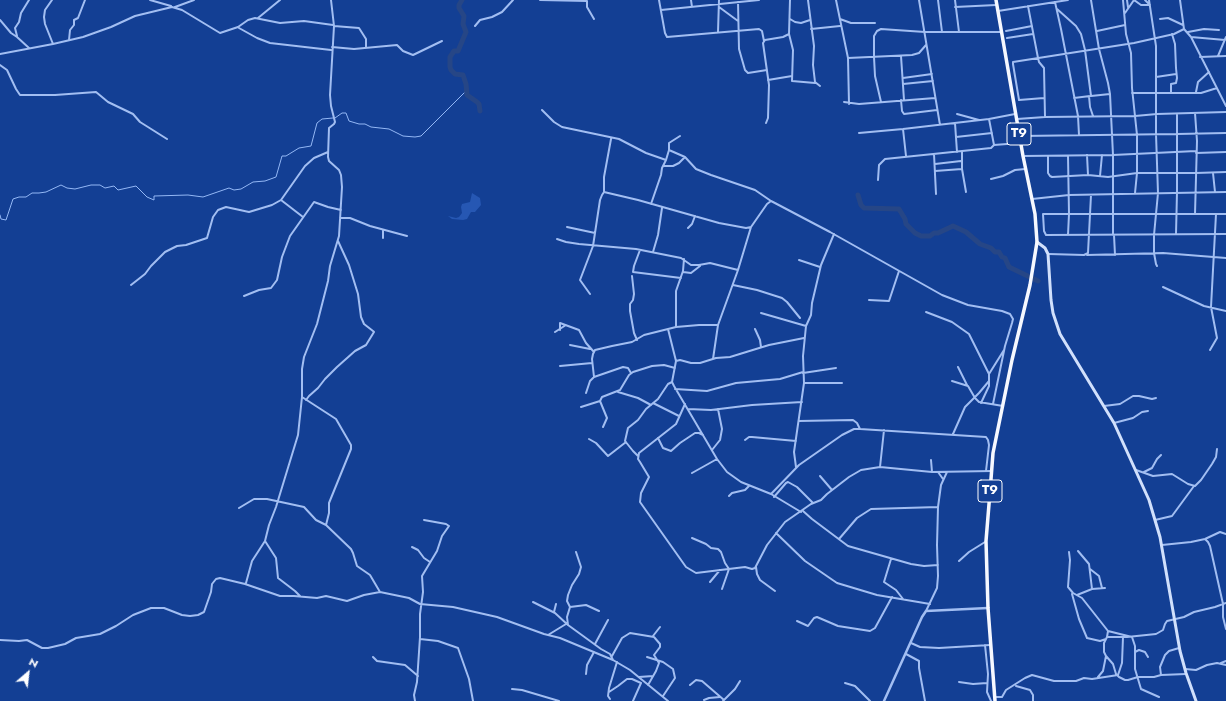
<!DOCTYPE html>
<html>
<head>
<meta charset="utf-8">
<style>
	body { margin:0 }
	#map { position:relative; width:1226px; height:701px; overflow:hidden; background:#133f94; font-family:Jost,sans-serif }
	canvas { display:block }
	.north { position:absolute; left:8px; top:653px; width:40px; height:40px; -webkit-text-stroke:3px #133f94; paint-order:stroke; rotate:28deg; font-size:11px; font-weight:700; line-height:16px; text-align:center; color:#fff }
	.north::after { content:''; display:block; margin:auto; width:14px; height:18px; background:#fff; clip-path:polygon(50% 0,100% 100%,50% 72%,0 100%) }
</style>
</head>
<body>
<div id="map">
<canvas width="1226" height="701"></canvas>
<div class="north">N</div>
</div>
<script>
const g = document.querySelector('canvas').getContext('2d');
g.lineJoin = 'round';
function fill(path, color) {
  g.fillStyle = color;
  g.fill(path, 'evenodd');
}
function toPath(rows) {
  const path = new Path2D();
  for (const r of rows) {
    path.moveTo(r[0], r[1]);
    for (let i = 2; i < r.length; i += 2) path.lineTo(r[i], r[i + 1]);
  }
  return path;
}
function trace(path, color, width, dash) {
  g.strokeStyle = color;
  g.lineWidth = width;
  g.lineCap = dash ? 'butt' : 'round';
  g.setLineDash(dash || []);
  g.stroke(path);
}
function drawText(font, color, halo, rows, align = 'center') {
  g.font = font + ' Jost,sans-serif';
  g.lineWidth = 3;
  g.setLineDash([]);
  g.textBaseline = 'middle';
  g.strokeStyle = halo;
  g.fillStyle = color;
  for (const [text, x, y, turn = 0] of rows) {
    g.save();
    g.translate(x, y);
    g.rotate((+turn || 0) * Math.PI / 180);
    g.textAlign = isNaN(turn) ? turn : align;
    if (halo) g.strokeText(text, 0, 0);
    g.fillText(text, 0, 0);
    g.restore();
  }
}
fill(toPath([
	[472,193,480,198,481,205,475,212,471,212,467,219,463,220,452,219,448,216,456,218,459,217,462,213,461,207,462,204,470,202]
]), '#2657b3');
trace(toPath([
	[335,118,342,113,346,113,349,121,359,124,365,124,371,127,389,129,403,136,415,137,421,136,466,91],
	[0,215,1,219,6,220,13,199,19,197,26,197,32,193,39,193,46,192,61,185,67,188,75,189,91,185,100,185,105,188,114,186,118,190,136,186,147,197,154,200,154,196,188,195,203,197,229,188,234,190,241,189,253,182,265,181,276,177,282,156,286,156,299,148,311,146,317,123,322,119,333,118]
]), '#94b8f5', 1);
trace(toPath([
	[462,0,459,5,459,8,464,16,463,24,466,32,458,51,454,51,450,57,450,67,451,70,455,74,463,75,466,84,467,95,477,102,479,104,480,111],
	[858,195,861,205,864,208,899,209,905,219,906,224,915,233,921,236,930,236,934,233,938,233,953,226,966,232,980,244,991,248,995,252,999,252,1002,257,1005,258,1009,267,1038,281]
]), '#264686', 5);
trace(toPath([
	[52,0,45,10,44,17,45,24,53,44],
	[150,0,171,6],
	[540,0,587,1],
	[659,0,665,33,667,37,759,29,762,31,764,41],
	[691,0,692,7],
	[808,0,814,46,813,65,815,82,820,86],
	[836,0,848,58,849,104],
	[919,0,940,125],
	[938,0,942,32],
	[955,0,959,32],
	[1091,0,1099,49,1108,83,1110,94,1113,155,1113,235],
	[1123,0,1126,34,1131,53,1132,88,1137,135,1137,173,1135,193],
	[1127,0,1128,7],
	[1134,0,1141,5,1149,5],
	[1145,0,1150,5],
	[1149,0,1156,46,1156,134,1158,193,1154,235,1154,253,1156,264,1157,266],
	[1180,0,1184,29,1191,37,1226,106],
	[587,1,587,7,594,19],
	[738,2,739,49,745,70,748,73,767,70],
	[1055,2,1061,29,1078,116,1079,135],
	[1028,6,1038,58,1039,62,1044,68,1045,117,1135,116,1157,114,1226,112],
	[175,7,194,0],
	[719,7,738,21],
	[955,7,996,5],
	[1057,9,1076,26,1081,34,1085,50,1091,96,1110,94],
	[661,10,759,0],
	[998,11,1068,0],
	[1125,13,1134,0],
	[258,18,280,0],
	[790,19,795,22,801,23,810,20],
	[840,19,851,23,875,23],
	[1160,19,1168,18,1183,25],
	[0,20,11,33,17,37,29,48],
	[334,26,359,28,366,39,366,48],
	[475,26,480,20,492,17,502,12,513,0],
	[239,28,257,38,270,43,331,50],
	[811,29,840,26],
	[1006,31,1032,26],
	[1097,31,1125,25],
	[718,32,719,0],
	[1188,32,1204,29,1219,30],
	[789,34,793,50,792,81,815,83],
	[17,36,15,28,19,22,21,13,29,0],
	[1191,37,1225,40],
	[1007,38,1033,34],
	[69,40,70,30,74,25,74,20,78,18,85,0],
	[332,47,354,49,397,45,403,51,413,55,442,41],
	[0,54,53,44,83,37,111,27,135,16,172,7,182,10,220,33,238,27,248,20,255,18,280,23,304,21,333,25],
	[901,56,904,100],
	[1218,56,1226,37],
	[1200,57,1226,56],
	[848,58,912,55,919,53,926,45],
	[0,65,7,70,16,89,20,95,55,95,96,92,108,102,133,114,140,122,167,139],
	[1156,77,1176,74],
	[903,78,932,74],
	[768,80,792,76],
	[903,84,933,81],
	[1171,92,1171,84,1176,83,1177,78,1176,68,1175,44,1172,34],
	[1196,92,1198,82,1209,72],
	[1132,93,1201,93,1217,88],
	[1089,96,1090,107,1093,116],
	[1044,98,1019,100,1013,64,1013,62,1134,43,1174,34,1184,29],
	[1074,98,1090,96],
	[901,100,902,111,904,114,937,110],
	[844,102,859,104,935,98],
	[881,102,875,76,874,57,874,36,877,31,881,29,925,32,1001,32],
	[542,110,554,122,562,127,619,139,646,153,666,160],
	[957,114,979,120],
	[1017,119,1045,117],
	[766,123,768,118,769,85,763,43,765,40,783,37,789,34,790,0],
	[955,123,957,152],
	[903,129,906,156],
	[859,133,903,129,989,119,1015,114],
	[1020,136,1177,134,1226,133],
	[956,137,992,133],
	[994,145,1020,143],
	[669,150,685,157,696,169,711,175,755,190,771,201],
	[962,151,962,169,966,192],
	[1196,153,1226,152],
	[934,154,936,194],
	[1087,155,1088,175],
	[1023,156,1113,155,1196,151],
	[1048,156,1048,173,1050,176,1052,177,1088,175,1108,177,1137,173,1196,173,1226,172],
	[935,164,961,161],
	[664,166,673,166,679,163,685,157],
	[935,171,962,169],
	[1213,173,1215,192],
	[1100,176,1102,155],
	[991,179,1003,176,1015,170,1025,169],
	[878,180,879,165,885,159,991,148,994,145,989,119],
	[604,192,604,177,611,139],
	[1032,199,1069,195,1226,192],
	[281,200,303,217],
	[651,204,661,175,662,168,666,160,669,150,669,143,680,136],
	[1195,214,1197,141,1195,113],
	[1226,214,1043,214,1044,231,1046,235,1226,234],
	[340,218,350,218,370,226,407,236],
	[567,227,595,233],
	[688,228,692,224,695,216],
	[383,230,383,238],
	[1176,234,1177,192,1177,114],
	[1068,235,1069,214,1068,156],
	[1114,235,1115,255],
	[557,239,566,242,579,244,636,249,681,258,691,265,699,265,710,263,738,270],
	[640,250,634,266,633,272,681,278],
	[653,252,658,235,662,208],
	[1049,254,1084,255,1088,253,1091,195],
	[1087,255,1163,253,1226,258],
	[799,260,820,267],
	[683,272,691,273,700,266],
	[632,276,634,294,633,300,630,304,630,311,634,333,637,340],
	[131,285,145,274,151,266,165,252,177,246,186,245,207,238,213,217,218,210,226,207,249,212,272,205,281,200,305,166,314,158,328,152],
	[733,285,757,290,782,298,787,302,800,318],
	[1163,287,1204,306,1226,311],
	[590,294,580,280,593,246,600,200,602,195,604,192,638,200,719,223,746,228,751,227,767,204,771,201,773,202,830,232,942,295,968,305,1002,311,1010,314,1013,319,1012,323,1005,346,993,404],
	[244,296,259,290,271,288,277,280,282,257,290,236,314,202,328,207,341,210],
	[869,300,889,301,899,271],
	[926,312,952,322,969,334,989,374,989,386,981,403],
	[761,313,806,326],
	[676,327,676,291,683,271,684,259],
	[668,329,676,361,672,382,674,386,717,459,727,472,741,482,771,494,799,465,842,435,854,429,860,429],
	[755,329,760,340,761,347],
	[560,330,560,323,579,330,586,343,594,352],
	[555,332,566,325],
	[570,345,590,349],
	[1210,350,1217,338,1211,307,1216,214],
	[713,359,718,325,738,270,751,227],
	[676,361,680,360,691,363,700,363,716,358,730,357,769,345,804,338],
	[560,366,592,363],
	[958,367,967,385],
	[803,373,836,368],
	[989,374,1004,350],
	[594,377,592,359,593,354,595,350,612,346,632,342,644,335,676,327,699,325,718,325],
	[952,381,968,386,975,398,979,402,1003,406],
	[804,383,842,383],
	[675,389,707,391,736,383,780,379,803,372],
	[618,392,638,398,651,405],
	[586,393,590,381,594,377,623,367,628,368,631,373],
	[302,397,336,419,351,445,351,449,329,503,329,513,326,525],
	[306,400,309,396,318,388,325,379,337,367,355,351,366,345,374,332,373,331,364,324,361,317,358,294,349,265,338,241],
	[653,403,679,416],
	[685,404,676,424,639,453,638,459,640,462,649,477,641,493,640,502,686,567,696,573,745,567,752,569,755,568,767,545,785,522,811,504,821,500,827,494,849,477,861,470,880,467,932,472,992,471],
	[1104,406,1120,404,1133,396,1139,396,1152,399,1156,398],
	[581,407,600,401],
	[688,409,711,410,752,405,802,402],
	[799,421,853,420,857,423,860,429,986,437,988,440,989,445,986,471],
	[1114,423,1133,418,1142,412,1148,411],
	[603,427,607,418,600,401,602,397,620,390,629,375,633,372,652,366,664,365,675,368],
	[953,434,965,407,979,393,989,381],
	[658,438,663,448,671,451,680,443,695,433,699,433,703,435],
	[589,439,596,443,608,456,626,442],
	[745,440,749,437,752,437,796,441],
	[712,450,720,440,722,429,718,409],
	[638,456,633,451,625,441,628,428,638,420,646,409,658,399,668,384,672,382],
	[931,460,932,472],
	[796,467,794,452,804,383,803,356,806,326,811,315,812,303,821,265,834,234],
	[880,467,884,430],
	[1136,470,1153,476,1172,474,1188,484,1195,486,1201,480,1212,464,1216,457,1217,449],
	[938,472,943,479],
	[1144,472,1152,468,1157,459,1161,455],
	[692,473,717,459],
	[820,476,832,490],
	[771,494,801,512],
	[729,496,732,493,745,490,749,486],
	[774,497,786,483,788,482,797,487,813,503],
	[239,508,254,499,267,499,304,507,316,520,326,525,351,549,353,553,357,566,370,575,380,592],
	[803,511,812,519,848,546,911,564,924,566,938,565],
	[1155,520,1172,516,1194,486],
	[776,533,805,561,837,583,877,595,930,604],
	[692,538,706,544,711,548,718,549,721,552,725,563,729,569,722,589],
	[839,539,857,518,871,509,938,507],
	[1205,539,1208,542,1210,546,1223,604],
	[265,541,276,558,278,578,295,591,300,596],
	[1162,545,1191,542,1205,539,1220,532,1226,534],
	[412,547,418,550,424,558,430,562],
	[1078,551,1089,564,1092,589],
	[576,552,581,567,579,574,572,585,568,595,567,601,570,607,567,617,568,625,601,649,610,654,613,660],
	[1069,552,1070,560,1068,587,1073,593,1082,598,1108,631,1107,637,1104,643,1104,652,1106,656,1113,664,1116,674,1119,677,1125,680,1128,680,1138,677,1154,677,1161,675,1186,674],
	[891,559,884,582,896,590,903,599],
	[959,561,969,552,985,542],
	[756,567,757,574,760,580,775,591],
	[1090,569,1099,576,1102,588],
	[710,582,720,570],
	[245,584,280,596,294,596,317,598,326,596,347,601,364,595,380,592,409,598,420,604,453,607,497,617,544,634,560,638,613,660,630,670,668,701],
	[1072,594,1079,619,1087,638,1100,641,1106,639],
	[1077,595,1092,589,1105,588],
	[533,602,555,613,568,625],
	[1223,604,1223,617,1226,629],
	[570,607,586,605,599,611],
	[926,611,937,588,938,576,937,545,938,507,941,485,947,472],
	[554,612,556,604],
	[797,621,808,626,814,618,817,617,838,626,870,631,875,628,892,597],
	[1108,631,1132,637,1135,646,1135,669,1141,689,1159,697],
	[548,635,566,624],
	[653,636,660,627],
	[1107,637,1127,637,1156,634,1163,630,1165,624,1167,621,1184,617,1194,612,1215,607,1226,603],
	[420,639,438,641,458,648,469,679,473,701],
	[0,640,19,641,27,640,42,648,48,648,65,644,76,638,100,634,116,626,133,615,151,608,164,608,182,615,190,616,198,615,204,612,211,592,212,584,216,579,220,578,245,584,246,583,252,561,265,541,269,525,276,507,298,435,302,397,302,369,304,357,317,324,328,281,330,266,339,236,342,187,341,175,339,170,329,161,328,157,329,128,334,124,335,122,331,106,330,95,334,26,331,0],
	[911,643,920,647,939,648,990,645],
	[595,644,608,620],
	[985,645,988,674,987,692,991,701],
	[1135,652,1139,650,1145,652,1148,657],
	[906,654,919,661,919,668,925,701],
	[612,656,622,638,630,633,654,637,660,644,660,647,654,655,659,663,656,671,648,685],
	[373,657,377,661,405,665,418,676],
	[647,657,663,662,673,669,675,678,663,696],
	[1221,663,1226,661],
	[1185,669,1196,670,1207,665,1217,663,1226,665],
	[586,674,587,665,594,652],
	[1161,675,1160,667,1165,655,1169,651,1179,648],
	[639,677,653,676],
	[1098,677,1103,671,1106,656],
	[959,682,973,684,987,683],
	[845,683,855,686,870,701],
	[690,685,696,680,702,681,724,700],
	[1016,686,1030,690,1033,695,1033,701],
	[512,689,522,690,559,701],
	[609,692,618,686,627,679,632,679,641,683],
	[995,697,1002,697,1006,690,1025,678,1032,675,1054,681,1076,681,1084,678,1092,679,1118,675,1122,663,1123,637],
	[610,699,608,696,609,688,617,662],
	[704,700,709,698,720,697],
	[415,701,414,695,417,682,420,637,420,614,423,592,422,576,437,551,442,536,449,526,446,524,424,520],
	[633,701,641,683],
	[723,701,735,689,740,681]
]), '#a2bef2', 2);
trace(toPath([
	[884,701,922,617,926,611,988,608]
]), '#a2bef2', 2.5);
trace(toPath([
	[1037,242,1045,248,1048,254,1051,300,1053,313,1060,334,1114,423,1149,500,1160,537,1180,651,1186,673,1196,701]
]), '#d1e0fc', 3);
trace(toPath([
	[995,701,988,608,987,575,986,541,990,492,993,453,1012,360,1030,285,1037,242,1035,214,1023,156,996,0]
]), '#f6f8ff', 3.5);
for (const [x, y, w] of [
	[1019,134,24],
	[990,491,24]
]) {
  const box = new Path2D();
  box.roundRect(x - w / 2, y - 11, w, 22, 3);
  g.fillStyle = '#133f94';
  g.fill(box);
  trace(box, '#fff', 1);
}
drawText('bold 13px', '#fff', null, [
	["T9",1019,134],
	["T9",990,491]
]);
</script>
</body>
</html>
